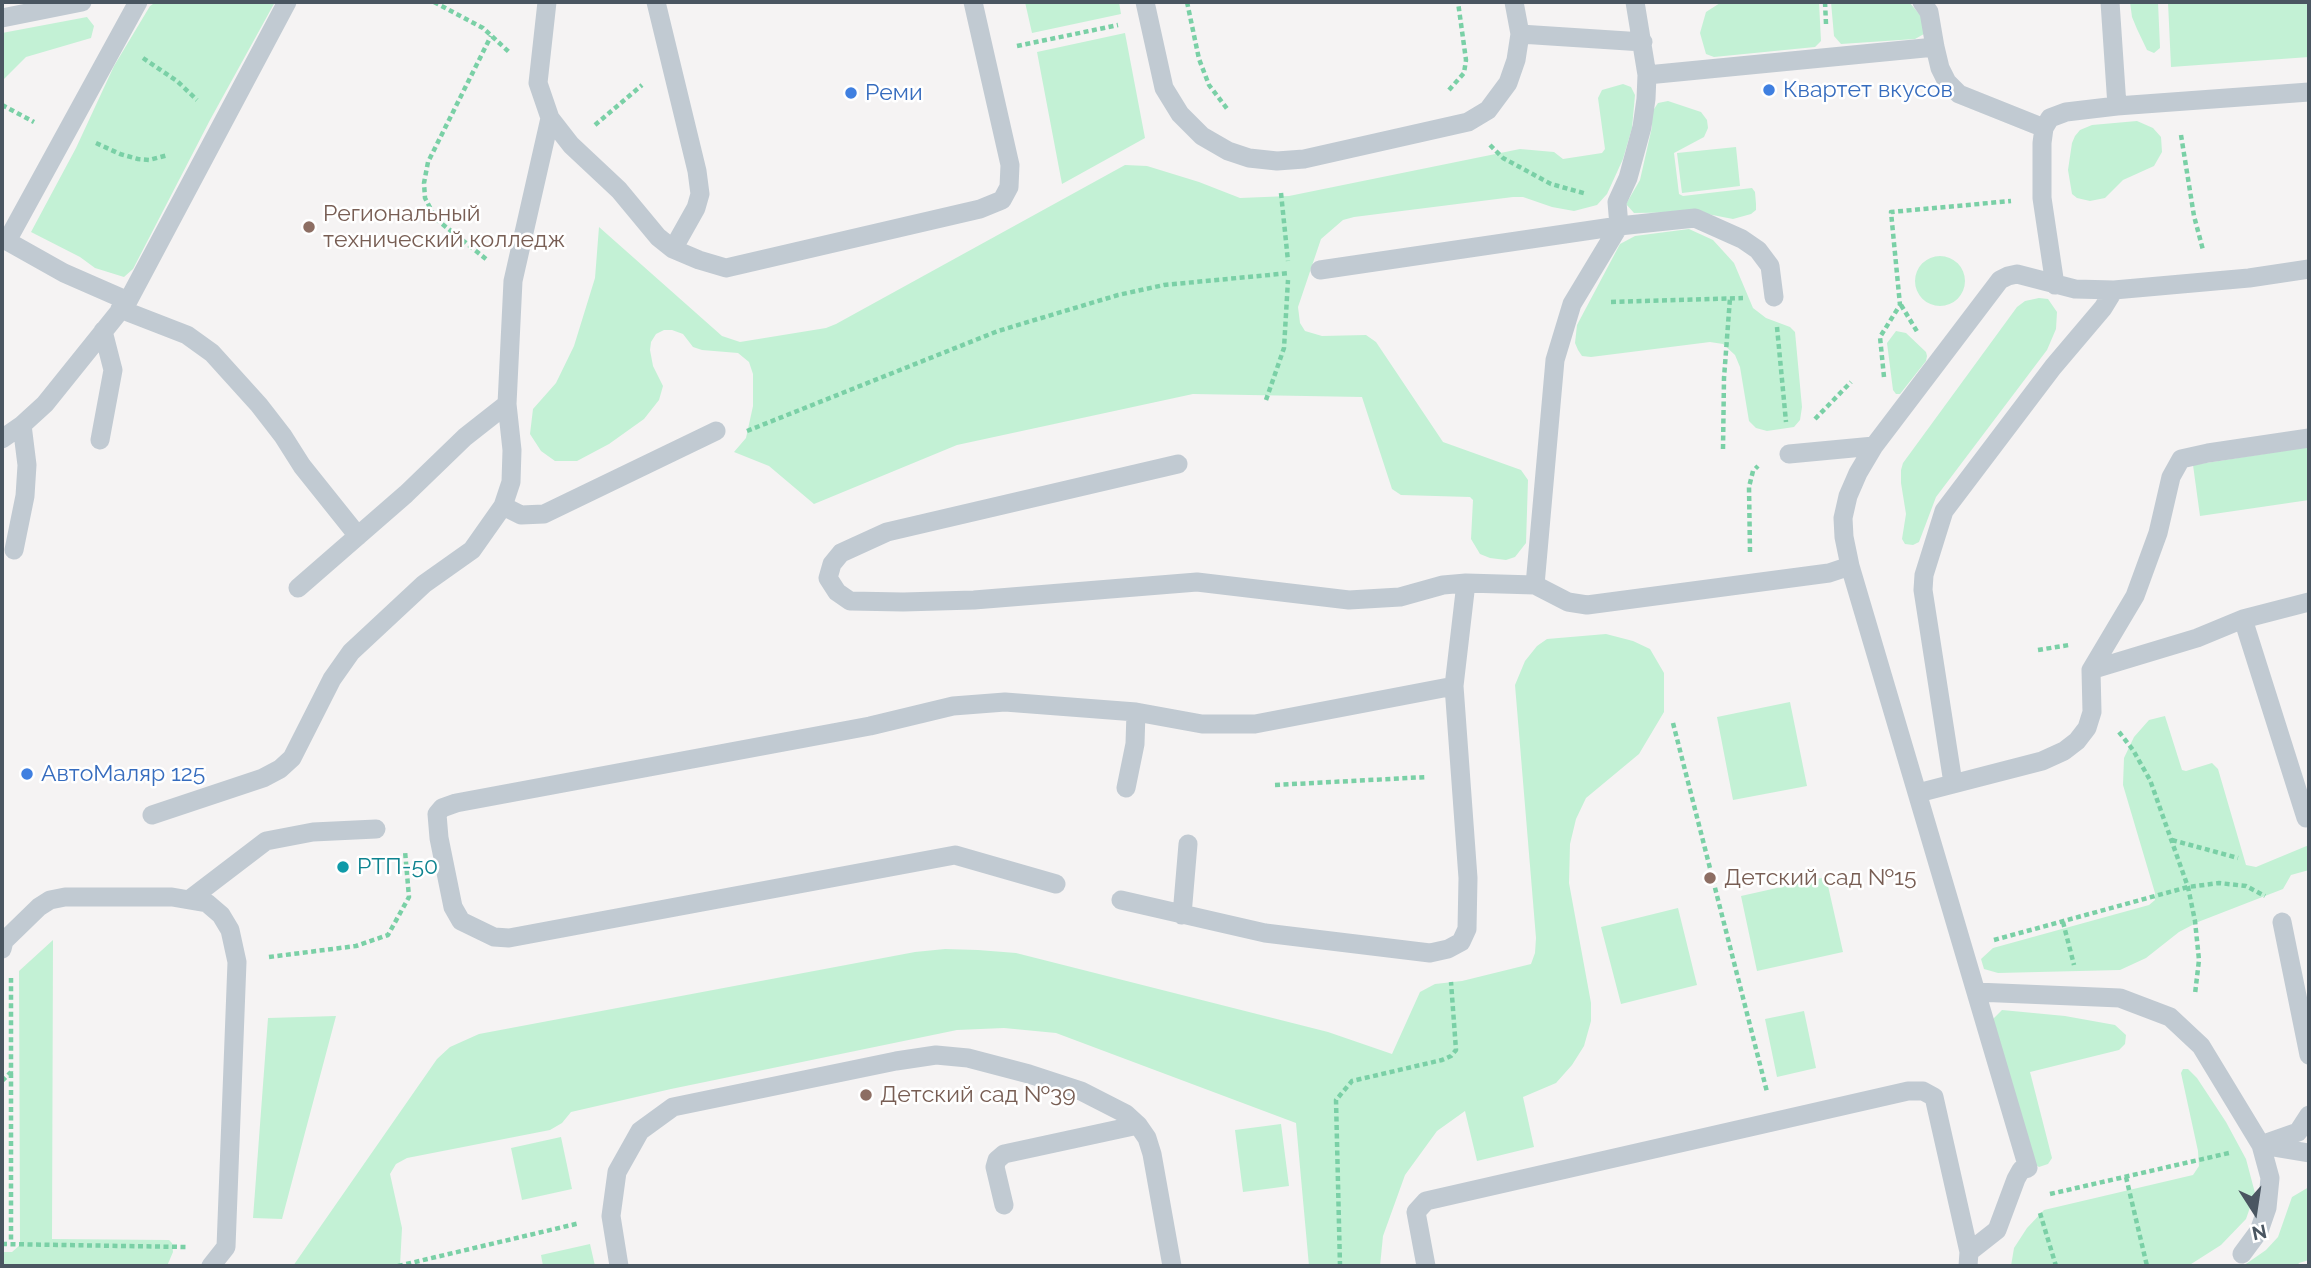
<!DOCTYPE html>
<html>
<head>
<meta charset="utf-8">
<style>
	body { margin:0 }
	#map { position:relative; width:2311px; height:1268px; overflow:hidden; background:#f5f3f3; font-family:Raleway,sans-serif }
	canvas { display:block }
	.frame { position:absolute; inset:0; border:4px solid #4a5661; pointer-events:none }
	.north { position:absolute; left:2220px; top:1177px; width:70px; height:70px; -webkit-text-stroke:5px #fff; paint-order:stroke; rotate:168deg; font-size:19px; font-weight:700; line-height:28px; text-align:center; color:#4a5661 }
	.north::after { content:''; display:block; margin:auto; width:24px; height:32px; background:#4a5661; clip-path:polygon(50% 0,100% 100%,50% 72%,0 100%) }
</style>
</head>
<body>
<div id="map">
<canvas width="2311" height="1268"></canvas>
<div class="frame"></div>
<div class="north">N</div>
</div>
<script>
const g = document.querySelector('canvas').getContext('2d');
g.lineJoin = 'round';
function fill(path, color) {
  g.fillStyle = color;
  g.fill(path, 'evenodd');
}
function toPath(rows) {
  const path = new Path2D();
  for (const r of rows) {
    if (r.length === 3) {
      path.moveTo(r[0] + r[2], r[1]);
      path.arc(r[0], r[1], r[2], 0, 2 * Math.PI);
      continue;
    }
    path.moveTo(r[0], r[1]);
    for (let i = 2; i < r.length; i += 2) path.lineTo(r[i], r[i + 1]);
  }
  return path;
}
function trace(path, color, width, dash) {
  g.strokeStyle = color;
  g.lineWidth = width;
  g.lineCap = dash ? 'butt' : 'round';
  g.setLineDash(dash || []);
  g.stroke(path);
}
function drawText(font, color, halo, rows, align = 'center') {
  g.font = font + ' Raleway,sans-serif';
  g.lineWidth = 5;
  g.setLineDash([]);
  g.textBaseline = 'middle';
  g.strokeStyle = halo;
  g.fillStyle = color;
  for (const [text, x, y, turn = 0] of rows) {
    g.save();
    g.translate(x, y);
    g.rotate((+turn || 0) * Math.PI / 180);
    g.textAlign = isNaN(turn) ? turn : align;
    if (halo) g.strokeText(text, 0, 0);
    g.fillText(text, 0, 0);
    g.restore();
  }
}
fill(toPath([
	[156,2,275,2,210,120,133,269,124,277,95,268,80,257,31,232,76,148,114,66,150,6],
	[1025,2,1119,2,1121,14,1032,33],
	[1738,2,1819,2,1821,41,1815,47,1714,57,1706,54,1700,33,1706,12,1720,3],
	[1831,2,1909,2,1921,16,1924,34,1915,39,1841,44,1834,36],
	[2130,2,2158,2,2160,48,2154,53,2147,50,2137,29,2132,17],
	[2168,2,2309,2,2309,57,2171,67],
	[87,17,94,26,91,38,26,57,2,81,2,33],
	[1125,33,1145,138,1062,184,1037,52],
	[1623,84,1631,87,1635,95,1632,128,1623,159,1607,194,1597,205,1574,211,1552,207,1523,197,1513,197,1354,217,1343,220,1321,239,1298,307,1300,323,1305,331,1322,336,1366,335,1376,342,1443,442,1521,470,1528,480,1526,543,1515,557,1506,560,1490,558,1480,554,1471,539,1473,500,1470,497,1401,495,1392,489,1362,397,1193,394,957,445,814,504,769,466,734,452,746,438,753,406,753,374,749,362,738,353,702,350,693,347,683,334,672,330,664,330,656,334,651,342,650,350,653,366,663,386,659,400,644,419,609,444,577,461,555,461,541,451,530,434,533,409,556,383,574,346,595,278,599,227,722,336,740,342,826,328,836,324,1125,165,1147,166,1199,182,1240,198,1289,196,1520,149,1554,152,1563,159,1602,153,1605,149,1598,98,1602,90],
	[1668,101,1701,112,1707,120,1708,128,1704,137,1674,153,1679,194,1683,196,1752,188,1755,192,1756,204,1756,210,1751,214,1733,219,1697,212,1634,213,1626,204,1640,180,1652,127,1652,112,1658,103],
	[2137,121,2153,128,2161,137,2162,152,2154,166,2123,180,2105,198,2090,201,2077,198,2072,194,2068,170,2072,143,2075,136,2080,130,2092,125],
	[1736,147,1740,186,1682,193,1677,153],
	[1689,229,1713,240,1734,263,1753,308,1766,318,1790,327,1795,332,1802,407,1800,420,1794,427,1767,431,1756,428,1749,421,1740,367,1735,355,1723,344,1710,342,1591,357,1582,356,1578,350,1575,343,1577,325,1620,244,1635,236],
	[1940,281,25],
	[2039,298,2048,299,2057,312,2056,329,2047,350,1936,497,1919,542,1913,545,1905,544,1902,539,1906,514,1901,483,1901,470,1903,463,2017,307,2025,301],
	[1896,331,1906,333,1926,352,1927,356,1926,361,1900,394,1896,394,1893,390,1887,343],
	[2308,447,2309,500,2200,516,2193,465],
	[1606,634,1633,641,1650,649,1664,673,1664,712,1639,754,1586,798,1576,819,1570,844,1569,883,1591,1003,1591,1021,1584,1046,1572,1065,1556,1083,1523,1097,1534,1147,1477,1161,1465,1111,1437,1131,1405,1175,1383,1236,1380,1266,1309,1266,1296,1123,1056,1033,1004,1028,957,1030,671,1089,571,1112,562,1123,550,1130,407,1158,396,1164,390,1174,402,1228,400,1266,293,1266,437,1059,450,1047,479,1034,915,952,945,949,978,950,1016,953,1328,1032,1392,1054,1420,992,1435,984,1462,981,1531,964,1535,953,1536,938,1515,685,1525,661,1537,646,1547,639],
	[1790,702,1807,786,1733,800,1717,717],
	[2165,716,2182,770,2186,771,2212,763,2218,769,2246,865,2256,867,2309,845,2309,870,2291,875,2283,889,2198,922,2179,932,2146,958,2120,970,1998,973,1984,969,1981,959,1993,948,2149,905,2155,900,2155,893,2123,785,2124,758,2134,737,2149,720],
	[1826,877,1843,952,1757,971,1741,896],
	[1678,908,1697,985,1621,1004,1601,927],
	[53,940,52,1239,169,1240,172,1243,173,1252,167,1266,2,1266,2,1252,12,1252,20,1245,19,971],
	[2002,1010,2065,1016,2115,1025,2126,1035,2125,1044,2119,1050,2030,1072,2052,1158,2048,1164,2039,1167,2032,1162,1993,1019],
	[1804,1011,1816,1068,1777,1077,1765,1019],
	[336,1016,282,1219,253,1218,268,1018],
	[2183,1069,2188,1069,2197,1078,2226,1122,2246,1159,2255,1193,2246,1219,2221,1245,2188,1266,2011,1266,2014,1248,2027,1228,2044,1210,2193,1175,2199,1166,2198,1151,2181,1073],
	[1281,1124,1289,1186,1243,1192,1235,1130],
	[561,1137,572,1189,522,1200,511,1148],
	[2309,1187,2309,1260,2299,1263,2297,1266,2243,1266,2266,1250,2278,1237,2292,1197],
	[590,1244,595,1266,543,1266,541,1255]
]), '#c3f1d5');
trace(toPath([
	[434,2,483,28,509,52],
	[1187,2,1199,59,1209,85,1228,110],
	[1825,2,1826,24],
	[1017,46,1118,25],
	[143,58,177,81,197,100],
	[1449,90,1464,73,1466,60,1458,2],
	[2,105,34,122],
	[595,125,642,85],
	[2181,135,2194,216,2203,250],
	[96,143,120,154,138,159,149,160,168,155],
	[1490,145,1503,158,1551,184,1587,194],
	[1281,193,1288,261],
	[486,259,436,219,425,198,424,183,428,162,491,36],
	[1611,302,1743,298],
	[1901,305,1918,333],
	[1777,327,1786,422],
	[1884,377,1880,337,1900,305,1891,212,2011,201],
	[1266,400,1284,348,1288,280],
	[1815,419,1851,382],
	[747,431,998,331,1118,295,1164,285,1290,273],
	[1723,449,1724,378,1730,298],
	[1750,552,1749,487,1753,471,1758,466],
	[2038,650,2069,645],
	[1673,723,1767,1092],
	[2119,732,2133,750,2150,780,2188,887,2195,921,2199,960,2195,994],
	[1275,785,1427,777],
	[2172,840,2238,858],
	[2063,922,2074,965],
	[1994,940,2188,887,2219,883,2246,886,2265,896],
	[269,957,356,946,388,935,409,897,405,851],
	[11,1073,11,1243],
	[2,1081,11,1072,11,978],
	[2126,1177,2147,1266],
	[2050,1194,2229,1153],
	[2040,1213,2056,1266],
	[2,1244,186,1247],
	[398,1266,580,1223],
	[1340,1266,1336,1100,1352,1081,1442,1060,1451,1056,1456,1050,1451,982]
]), '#7ad0a6', 4.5, [5, 3.5]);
trace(toPath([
	[138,2,7,241,64,273,128,301,287,2],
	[547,2,538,83,550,118,571,145,619,190,658,237,673,249,699,260,726,268,980,209,1002,200,1009,187,1010,165,973,2],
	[656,2,697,171,700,194,696,208,673,249],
	[1145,2,1164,88,1180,114,1202,136,1228,151,1249,158,1277,161,1304,159,1468,122,1488,110,1508,83,1516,60,1520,34],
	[1514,2,1520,34,1643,42],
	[1922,2,1929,12,1935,47,1940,68,1947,82,1959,94,2044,128],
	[2,18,82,2],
	[1647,75,1935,47],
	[2117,106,2309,92],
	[1320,270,1619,226,1695,218,1742,239,1758,250,1770,266,1774,297],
	[2055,285,2042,198,2042,143,2044,128,2050,118,2066,112,2117,106,2110,2],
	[120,309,187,335,212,353,259,405,283,436,302,466,358,536],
	[2,439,22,425,45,404,127,302],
	[100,440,113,370,103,331],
	[1789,454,1874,446],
	[1178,464,887,532,841,553,832,564,828,578,837,592,850,601,903,602,974,600,1197,582,1349,600,1400,597,1443,585,1466,583],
	[503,506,521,515,544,514,716,431],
	[14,550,25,496,27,465,22,425],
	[1535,585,1555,360,1572,304,1619,226,1617,202,1628,178,1642,127,1646,99,1647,75,1635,2],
	[298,588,406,494,465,437,507,404],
	[2243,619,2306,818],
	[2091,670,2197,638,2243,619,2309,602],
	[1953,783,1923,590,1924,575,1944,511,2053,367,2103,308,2114,290],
	[1126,788,1135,744,1136,712],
	[1918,793,2042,761,2064,751,2077,741,2087,728,2092,712,2091,670,2135,596,2158,533,2171,477,2181,459,2208,453,2309,438],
	[152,815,263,778,280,769,292,758,332,679,351,652,424,584,472,550,503,506,511,482,512,450,507,404,513,281,550,118],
	[1056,884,955,855,509,938,494,937,461,921,453,907,439,838,437,814,442,808,456,803,870,726,953,706,1005,702,1136,712,1202,724,1255,724,1454,686],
	[190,899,266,841,313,832,376,829],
	[1121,900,1265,933,1430,953,1448,949,1461,942,1467,929,1468,878,1454,686,1466,583,1535,585,1568,602,1587,605,1829,573,1850,566],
	[1182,915,1188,844],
	[2282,922,2309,1055],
	[2,949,4,941,39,907,50,900,65,897,172,897,207,903,221,915,230,930,237,962,226,1247,211,1266],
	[1976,992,2120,998,2170,1017,2201,1046,2261,1145,2309,1153],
	[1004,1205,995,1167,997,1160,1004,1154,1138,1125],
	[1969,1252,1997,1230,2016,1179,2021,1170,2028,1168,1850,566,1844,537,1843,518,1848,496,1858,473,1874,446,2000,280,2008,276,2017,274,2075,289,2114,290,2249,278,2309,269],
	[2242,1254,2259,1231,2267,1208,2270,1178,2261,1145,2298,1132,2309,1115],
	[619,1266,611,1216,617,1172,640,1131,673,1107,896,1061,936,1055,968,1058,1029,1074,1081,1091,1126,1114,1138,1125,1147,1138,1152,1154,1172,1266],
	[1426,1266,1416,1212,1426,1201,1908,1091,1923,1091,1934,1097,1969,1252,1968,1266]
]), '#c1cad2', 19);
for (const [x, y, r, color] of [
	[1769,90,7,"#3f7fe0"],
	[851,93,7,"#3f7fe0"],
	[309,227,7,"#8d6e63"],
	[27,774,7,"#3f7fe0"],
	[343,867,7,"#0f9aa8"],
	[1710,878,7,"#8d6e63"],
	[866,1095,7,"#8d6e63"]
]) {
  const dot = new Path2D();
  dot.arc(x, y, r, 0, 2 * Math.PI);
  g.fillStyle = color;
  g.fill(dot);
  trace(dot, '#fff', 2.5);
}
drawText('23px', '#366cbe', '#fff', [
	["Квартет вкусов",1783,90],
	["Реми",865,93],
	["АвтоМаляр 125",41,774]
], 'left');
drawText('23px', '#785e54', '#fff', [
	["Региональный",323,214],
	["технический колледж",323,240],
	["Детский сад №15",1724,878],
	["Детский сад №39",880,1095]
], 'left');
drawText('23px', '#0d838f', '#fff', [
	["РТП-50",357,867]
], 'left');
</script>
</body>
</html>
